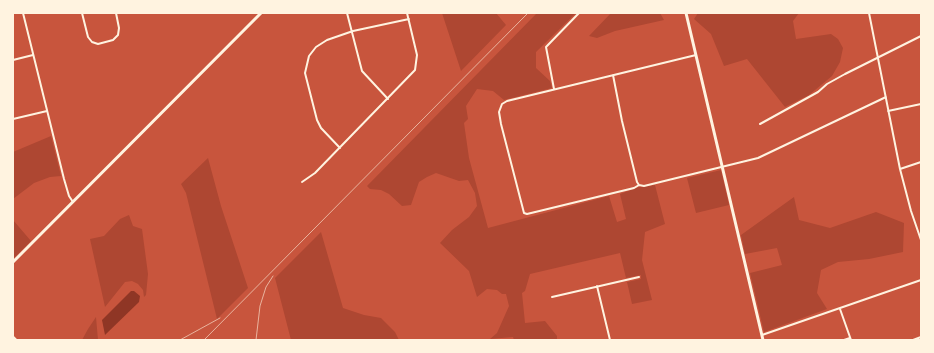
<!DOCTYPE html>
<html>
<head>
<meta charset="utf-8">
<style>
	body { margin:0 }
	#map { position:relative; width:934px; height:353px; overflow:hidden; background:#c8553d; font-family:Montserrat,sans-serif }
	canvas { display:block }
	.frame { position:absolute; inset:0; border:14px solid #fff3e0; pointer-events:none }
</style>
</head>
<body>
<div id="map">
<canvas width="934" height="353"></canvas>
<div class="frame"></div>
</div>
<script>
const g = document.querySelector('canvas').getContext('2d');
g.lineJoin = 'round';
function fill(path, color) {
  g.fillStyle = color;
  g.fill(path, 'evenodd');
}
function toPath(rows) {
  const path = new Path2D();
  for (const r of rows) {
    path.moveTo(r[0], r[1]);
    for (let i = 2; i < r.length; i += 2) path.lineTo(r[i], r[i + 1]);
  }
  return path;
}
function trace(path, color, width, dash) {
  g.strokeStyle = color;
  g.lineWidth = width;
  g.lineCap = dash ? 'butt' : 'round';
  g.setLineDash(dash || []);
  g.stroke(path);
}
fill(toPath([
	[442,13,496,13,506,25,461,71],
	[537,13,576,13,536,52,536,68,550,81,552,88,504,100,493,91,477,89,466,106,468,119,464,123,469,158,488,228,609,196,617,222,626,219,620,194,639,187,655,185,665,224,645,232,642,260,652,300,632,304,627,282,641,279,641,275,626,278,620,253,530,274,525,291,522,293,525,323,545,321,557,336,557,340,514,340,513,337,490,339,497,333,509,306,506,294,502,294,497,290,487,289,477,297,469,271,440,243,452,230,469,217,477,206,475,193,468,180,459,181,436,173,427,177,419,182,411,205,402,206,389,194,381,190,370,189,367,186],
	[611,13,660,13,664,20,615,31,597,38,589,36],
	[698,13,799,13,793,21,796,39,831,34,838,39,843,48,840,62,832,76,809,95,785,107,747,59,724,66,711,34,694,19],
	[51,136,61,176,50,177,34,183,13,199,13,152],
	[208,158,221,206,248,288,217,319,186,193,181,184],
	[721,170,729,205,696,213,687,178],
	[794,197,799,220,830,228,876,212,904,223,903,252,869,259,838,262,821,270,817,293,827,309,764,332,750,273,782,265,777,248,745,254,741,235],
	[129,215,133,226,142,229,148,274,146,295,144,297,143,290,138,284,132,281,125,282,105,307,90,239,104,236,120,219],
	[13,220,31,241,13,259],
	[321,232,343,308,364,315,381,318,395,332,399,340,291,340,275,278],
	[96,317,98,340,82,340,88,329]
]), '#ae4732');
fill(toPath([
	[131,291,134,291,140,296,139,302,105,335,102,320]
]), '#8f3625');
trace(toPath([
	[23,13,64,179,69,196,73,202],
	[82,13,88,37,92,42,98,44,113,40,118,35,119,28,116,13],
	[347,13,362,71,388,99],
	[869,13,900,169,911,211,921,240],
	[696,55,507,101,502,104,499,112,501,124,524,213,527,214,634,188,639,185,644,186,758,158,886,97],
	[13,60,33,55],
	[613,75,622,121,637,182,639,185],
	[554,89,546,47,579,13],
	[888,111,921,104],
	[13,119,47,111],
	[760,124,818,92,827,84,845,74,921,36],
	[340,148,321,128,317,120,305,73,309,56,316,47,327,40,353,31,409,19],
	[900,169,921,162],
	[302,182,315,173,415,70,417,55,407,13],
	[597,286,610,340],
	[552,297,639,277],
	[840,309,851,340],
	[762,335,921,280],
	[844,340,850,338],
	[913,340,921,337]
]), '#fff3e0', 2);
trace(toPath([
	[13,337,16,340]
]), '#fff3e0', 2.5);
trace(toPath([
	[686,13,763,340],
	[13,262,261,13]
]), '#fff3e0', 3);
trace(toPath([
	[180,340,220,318],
	[204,340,528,13],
	[256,340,260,306,266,287,273,276]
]), '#e9b49f', 1);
</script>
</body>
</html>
